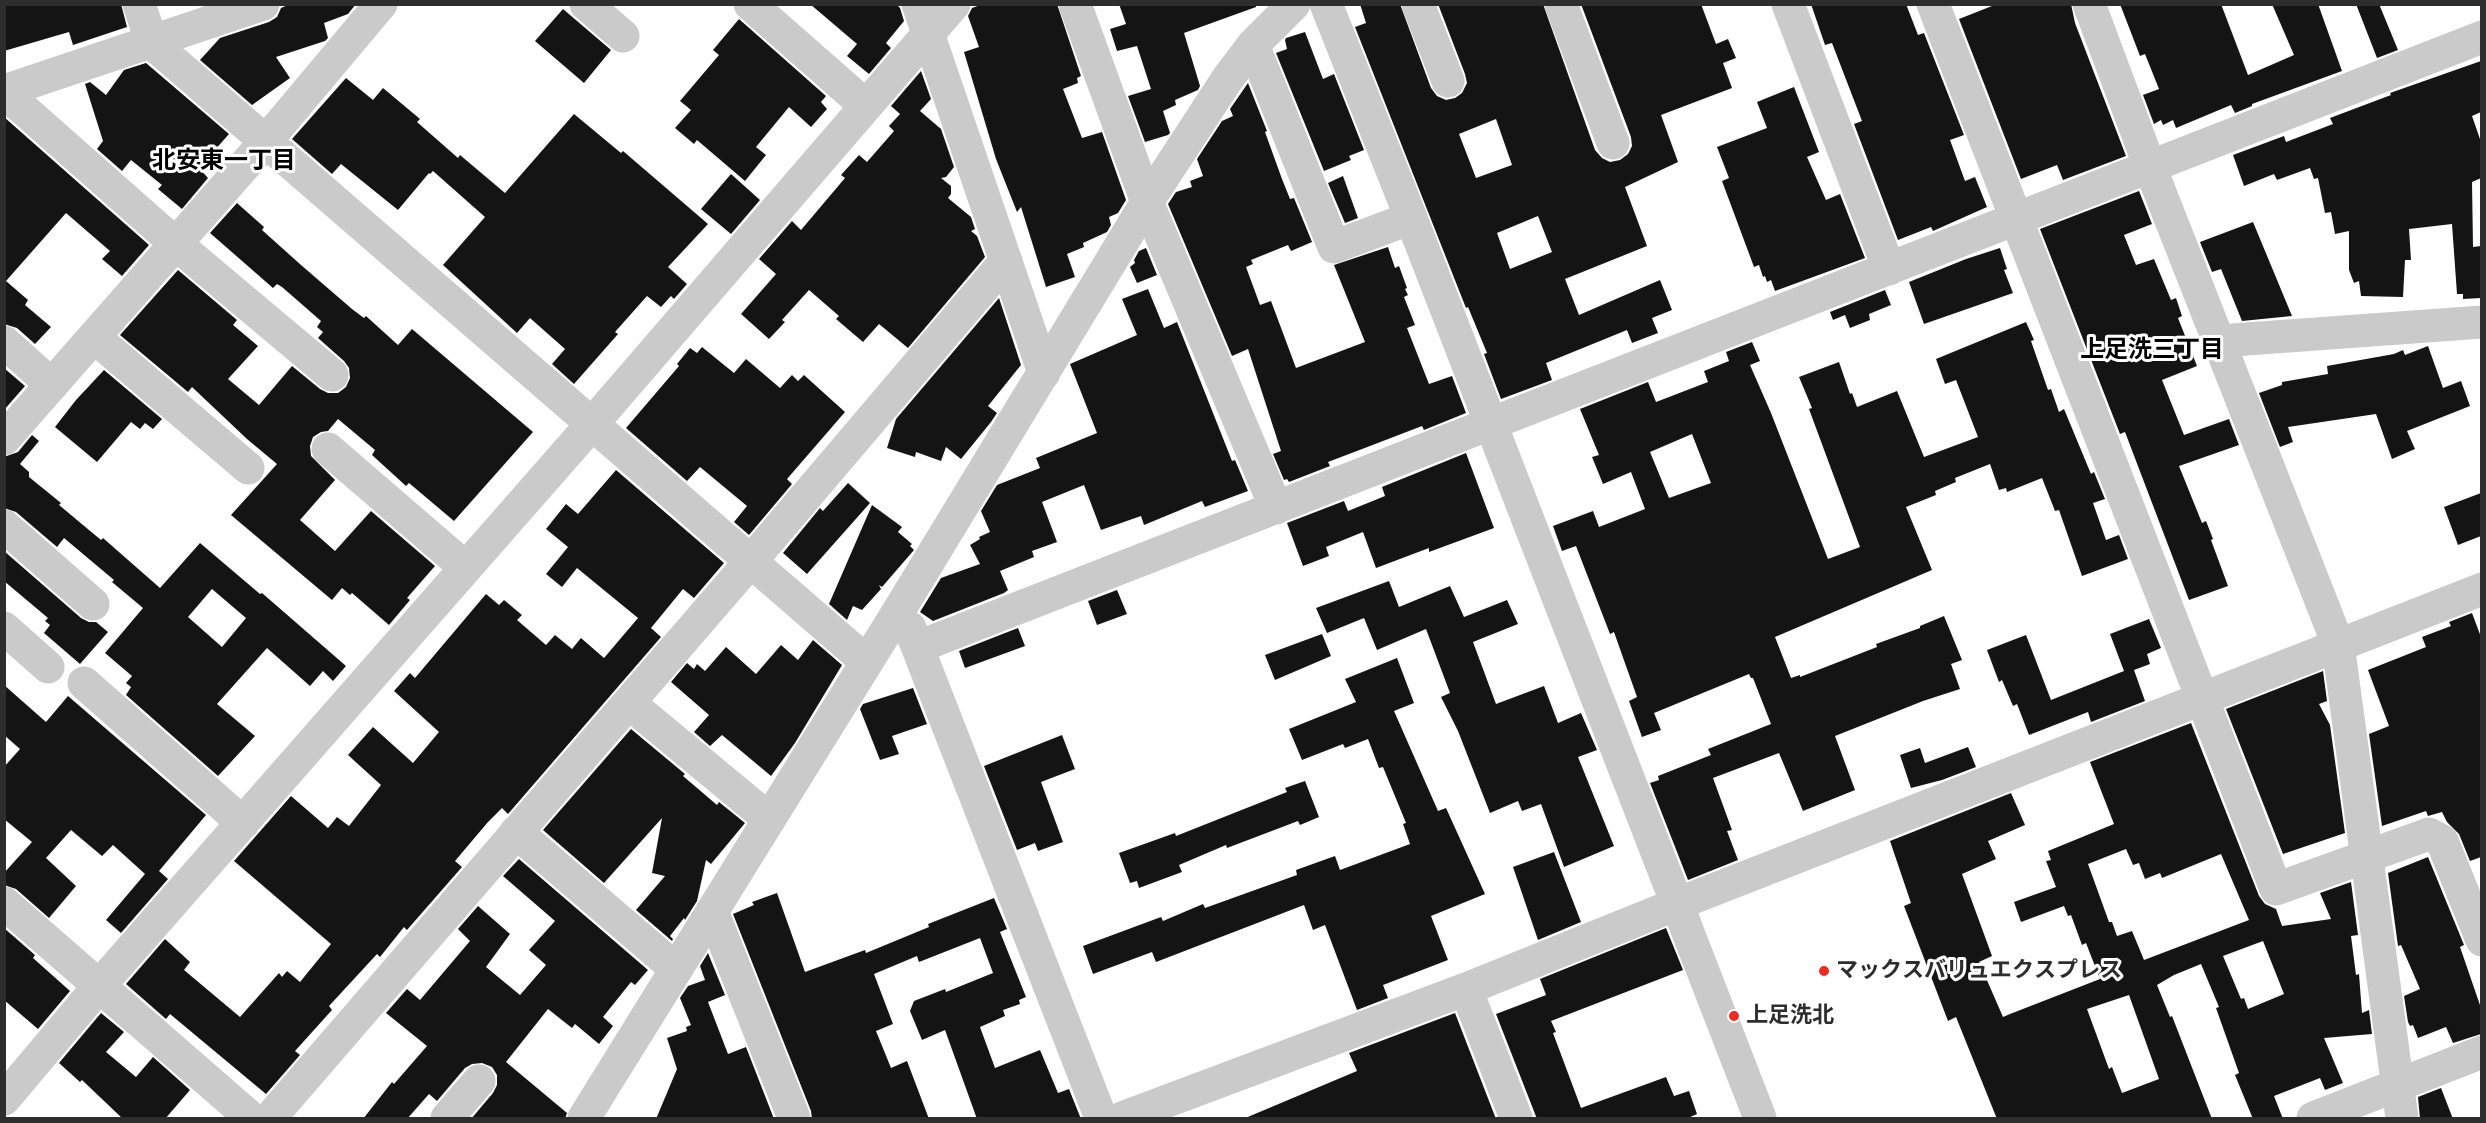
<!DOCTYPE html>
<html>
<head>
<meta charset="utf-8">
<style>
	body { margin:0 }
	#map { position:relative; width:2486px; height:1123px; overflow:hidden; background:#fff; font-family:Karla,sans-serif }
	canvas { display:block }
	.frame { position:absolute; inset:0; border:6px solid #2d2d2d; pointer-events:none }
</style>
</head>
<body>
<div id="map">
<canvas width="2486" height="1123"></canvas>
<div class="frame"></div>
</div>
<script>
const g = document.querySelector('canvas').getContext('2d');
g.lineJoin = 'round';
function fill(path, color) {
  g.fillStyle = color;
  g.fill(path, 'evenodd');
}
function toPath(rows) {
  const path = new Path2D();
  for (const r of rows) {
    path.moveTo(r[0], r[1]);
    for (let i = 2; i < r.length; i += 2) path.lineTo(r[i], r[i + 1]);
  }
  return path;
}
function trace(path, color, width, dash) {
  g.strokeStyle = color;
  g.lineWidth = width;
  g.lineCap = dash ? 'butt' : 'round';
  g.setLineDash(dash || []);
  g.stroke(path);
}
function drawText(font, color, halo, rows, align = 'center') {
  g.font = font + ' Karla,"Noto Sans JP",sans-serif';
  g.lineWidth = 6;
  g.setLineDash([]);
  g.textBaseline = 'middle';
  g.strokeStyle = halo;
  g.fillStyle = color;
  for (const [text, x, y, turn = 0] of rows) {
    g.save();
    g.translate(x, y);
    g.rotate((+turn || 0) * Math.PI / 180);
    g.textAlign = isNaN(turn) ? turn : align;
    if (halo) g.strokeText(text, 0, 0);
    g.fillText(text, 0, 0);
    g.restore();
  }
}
fill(toPath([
	[4,4,121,4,127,27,73,45,69,32,4,51],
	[290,4,356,4,348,14,324,23,328,38,325,41,276,57,290,78,252,105,200,60,220,38,269,22,277,17,281,8],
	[810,4,896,4,900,8,904,21,886,43,891,48,869,74,847,56,857,44],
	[983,4,1057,4,1081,76,1077,78,1078,83,1063,89,1082,138,1102,132,1126,200,1118,213,1109,217,1111,225,1107,232,1083,243,1084,247,1067,254,1075,277,1046,287,1021,207,1017,212,996,159,964,52,979,47,968,16,972,8],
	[1119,4,1256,4,1256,7,1184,33,1200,86,1198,90,1175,100,1176,105,1163,111,1170,133,1168,135,1145,142,1128,96,1151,89,1137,46,1117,51,1110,29,1126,24],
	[1360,4,1400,4,1431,88,1437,96,1446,100,1455,98,1462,93,1467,83,1465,74,1438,4,1543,4,1595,150,1602,158,1610,162,1620,160,1628,154,1632,146,1631,137,1581,4,1701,4,1716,44,1728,39,1736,58,1723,63,1732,88,1661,115,1678,162,1625,187,1647,246,1565,279,1579,315,1660,280,1672,310,1652,318,1658,333,1632,343,1627,330,1546,363,1552,380,1501,399,1484,354,1487,353,1468,307,1466,308,1355,27,1366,23],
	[1496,119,1512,165,1476,178,1459,134],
	[1538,216,1552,252,1510,269,1497,233],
	[1811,4,1906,4,1918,35,1924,33,1964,135,1950,140,1965,181,1975,177,1987,207,1933,231,1931,227,1898,240,1854,124,1862,121,1832,43,1825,45],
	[1997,4,2071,4,2075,23,2126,156,2063,180,2057,165,2021,179,1959,19],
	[2120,4,2221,4,2248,75,2294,55,2272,4,2318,4,2342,71,2252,104,2252,106,2235,113,2231,105,2176,128,2173,120,2163,125,2161,120,2154,124,2143,95,2159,89,2145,54,2140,56],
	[2356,4,2379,4,2398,50,2377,58],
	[563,9,611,50,584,83,535,41],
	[739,19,826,96,821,102,827,109,811,127,789,107,756,147,766,155,745,181,697,140,694,144,675,128,691,110,680,101,719,55,713,50],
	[1305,32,1323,79,1334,74,1364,150,1349,156,1351,160,1324,171,1276,53,1287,49,1285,40,1286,38],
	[2481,61,2481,112,2472,116,2481,142,2481,178,2472,182,2473,247,2481,246,2481,298,2463,299,2463,294,2457,294,2452,224,2409,229,2411,260,2405,260,2403,297,2361,296,2359,281,2354,283,2349,270,2349,231,2335,234,2331,212,2325,213,2318,178,2314,179,2310,168,2277,180,2274,174,2244,186,2233,155,2284,136,2286,142,2333,124,2330,118,2391,95,2390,93],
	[146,63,229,134,199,168,208,178,182,209,158,189,162,185,131,160,122,171,97,149,103,141,85,84,90,82,106,95,124,70],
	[921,71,931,99,920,111,941,129,954,167,946,177,941,178,951,186,951,194,948,198,971,217,975,229,971,231,977,236,985,257,908,348,879,324,863,342,836,319,839,316,809,290,782,320,785,322,769,339,741,314,776,274,759,259,792,221,801,230,845,178,841,175,859,155,867,162,894,131,889,126,900,114,891,106],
	[346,78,373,100,383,88,420,119,417,122,458,158,460,155,505,193,574,114,621,153,623,151,708,224,668,267,687,284,674,299,671,296,661,307,647,296,615,332,618,334,574,384,552,364,565,349,530,318,517,333,443,265,485,217,433,171,430,174,429,173,398,210,341,164,332,174,292,139],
	[1248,83,1267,131,1265,132,1282,179,1290,199,1294,198,1312,242,1291,251,1288,245,1251,260,1253,264,1246,267,1260,305,1271,301,1296,368,1365,342,1334,265,1388,247,1395,268,1399,266,1407,288,1405,289,1408,295,1404,297,1415,325,1407,328,1429,384,1452,376,1466,413,1424,430,1422,426,1370,446,1328,462,1330,466,1289,482,1287,479,1284,480,1273,454,1281,451,1248,349,1232,356,1168,204,1176,192,1192,187,1190,181,1203,176,1197,159,1222,121,1233,116,1230,109],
	[1794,87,1819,152,1807,157,1826,200,1840,194,1865,258,1775,291,1771,280,1767,282,1765,276,1763,277,1759,265,1754,267,1722,181,1729,178,1717,147,1767,128,1757,102],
	[4,117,149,245,122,276,102,259,110,251,66,213,6,281,28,300,25,305,51,327,35,344,17,328,4,324],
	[731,174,760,200,731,234,701,209],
	[1343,176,1358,218,1345,223,1328,183],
	[2139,191,2152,224,2124,235,2136,265,2154,259,2171,300,2176,298,2182,316,2178,318,2197,366,2162,380,2184,435,2229,419,2239,445,2179,466,2202,523,2206,521,2213,539,2211,540,2228,586,2189,600,2125,432,2120,434,2040,229],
	[237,203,264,227,262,230,301,265,352,309,364,318,366,316,398,345,412,329,533,432,454,521,409,483,406,486,372,455,375,450,338,419,328,431,321,432,313,437,310,446,311,456,335,480,300,520,335,551,371,511,435,566,407,598,410,600,389,625,352,593,350,595,342,588,332,600,231,515,277,464,247,439,192,387,188,392,120,335,178,270,237,320,233,325,258,346,228,379,259,405,292,366,320,389,328,393,338,393,346,387,350,378,349,368,344,361,318,338,323,332,317,327,321,321,282,287,277,284,273,288,210,233],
	[2253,222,2292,316,2242,321,2221,269,2212,272,2200,242],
	[1146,248,1157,275,1137,283,1130,267,1135,263,1134,260,1139,251],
	[2000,248,2007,269,2004,270,2013,293,1924,324,1909,282,1966,259],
	[1148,289,1164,328,1177,322,1232,461,1235,460,1248,491,1205,507,1202,501,1144,525,1141,516,1101,530,1084,485,1042,502,1057,542,1032,551,1034,557,1000,571,1008,590,1004,593,933,621,920,612,941,578,980,564,970,545,980,539,979,537,990,532,981,511,997,485,1040,468,1036,458,1097,433,1070,364,1137,335,1122,299],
	[1885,290,1891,305,1869,314,1870,320,1850,328,1845,315,1833,320,1830,312],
	[999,298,1021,365,988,406,997,413,991,422,961,459,946,447,941,461,916,452,915,457,887,448,896,419],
	[2026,322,2034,340,2031,341,2048,390,2051,389,2059,412,2064,409,2091,474,2094,472,2105,499,2093,503,2106,540,2119,535,2128,559,2082,576,2059,510,2055,511,2042,478,2007,492,2006,488,1999,490,1990,464,1955,478,1956,482,1935,491,1936,495,1906,507,1932,570,1775,637,1791,678,1800,675,1800,677,1877,647,1876,644,1920,628,1920,626,1944,616,1962,660,1951,664,1960,689,1923,701,1835,736,1855,790,1803,811,1779,753,1713,778,1732,830,1727,831,1738,860,1688,880,1650,783,1659,780,1658,776,1711,755,1708,749,1771,724,1753,678,1751,678,1749,674,1654,713,1661,730,1642,737,1629,701,1637,697,1614,632,1610,634,1576,546,1562,551,1553,526,1593,511,1599,527,1645,509,1631,472,1603,484,1592,457,1599,455,1580,409,1648,382,1656,402,1708,382,1704,371,1729,361,1726,352,1752,342,1760,361,1750,365,1771,413,1828,559,1860,547,1809,409,1812,408,1799,377,1839,362,1850,394,1852,393,1857,407,1897,391,1924,457,1978,437,1956,380,1945,384,1936,359],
	[1692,434,1711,483,1669,498,1650,452],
	[2428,346,2443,388,2461,381,2470,406,2407,431,2415,449,2392,459,2376,414,2288,427,2293,442,2280,447,2259,393,2282,385,2282,382,2328,374,2327,366,2394,354,2403,350,2405,355],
	[702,347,734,373,746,359,780,388,792,375,798,381,804,375,845,412,787,479,792,484,749,535,734,522,747,506,700,467,687,481,626,428,679,366,677,364,690,348,697,353],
	[4,368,25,386,4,410],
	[104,370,162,419,153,429,145,423,140,429,131,422,97,462,55,427,76,400],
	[32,435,39,441,20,464,29,472,29,477,61,503,59,505,101,540,103,538,160,588,200,543,260,594,262,593,346,666,333,681,323,671,310,686,267,648,217,704,255,736,218,776,126,695,131,687,126,683,132,676,105,653,143,608,112,582,114,580,64,538,57,547,16,512,4,508,4,457,18,452],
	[212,589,246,618,222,647,188,617],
	[1466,453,1494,528,1429,552,1429,548,1376,568,1363,532,1326,547,1329,556,1303,566,1287,523,1344,501,1348,511,1385,496,1382,487],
	[616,470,724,563,694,598,683,589,651,628,661,637,508,814,502,808,488,822,455,861,462,867,407,930,404,927,380,957,377,954,329,1006,332,1010,295,1051,300,1055,266,1094,170,1014,166,1019,126,984,165,939,190,962,184,970,240,1017,279,973,282,977,287,971,300,982,331,944,234,861,291,796,328,828,337,817,349,826,381,785,348,755,373,727,413,763,439,732,394,691,410,673,415,678,486,594,499,605,504,600,522,615,517,620,546,645,555,635,572,649,581,638,604,658,638,618,577,568,562,587,546,574,568,547,546,529,566,504,578,514],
	[848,483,870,503,807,574,783,553,820,508,823,511],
	[2481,493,2481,536,2458,545,2444,507],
	[872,505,902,527,898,532,912,544,910,546,914,550,882,587,879,585,881,589,862,610,853,606,847,620,829,604],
	[4,551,81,618,89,622,96,622,108,632,80,664,44,633,50,625,45,621,48,618,4,581],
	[1389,581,1399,607,1450,586,1464,617,1507,600,1518,624,1473,642,1496,704,1544,686,1558,723,1581,713,1597,750,1578,757,1614,846,1564,867,1541,804,1522,811,1518,801,1490,813,1458,731,1441,697,1450,693,1426,629,1377,650,1364,618,1327,633,1316,608],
	[1117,590,1127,614,1097,625,1088,601],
	[2472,613,2481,637,2481,857,2470,861,2459,834,2447,822,2442,812,2428,816,2426,811,2382,826,2369,734,2389,726,2368,670,2426,647,2422,637,2451,626,2449,622],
	[2149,619,2161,648,2147,654,2150,664,2134,670,2145,701,2091,722,2088,712,2029,735,2017,704,2013,706,2002,680,1999,682,1987,650,2026,635,2051,700,2124,671,2110,634],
	[1018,628,1025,646,965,668,959,651],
	[1322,634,1331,656,1275,680,1265,655],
	[813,640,842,665,795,743,771,776,722,735,710,746,694,732,709,715,671,682,687,663,694,669,697,664,705,671,726,647,756,674,781,645,798,660],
	[1397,658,1414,703,1394,711,1438,811,1446,808,1485,894,1431,916,1448,960,1383,985,1388,998,1357,1010,1325,925,1313,930,1304,905,1156,962,1152,952,1093,974,1083,946,1161,917,1163,921,1203,904,1205,908,1255,890,1297,875,1296,870,1335,856,1340,870,1410,844,1403,824,1406,823,1383,767,1379,768,1368,739,1345,748,1343,744,1302,760,1289,729,1356,702,1345,679],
	[2323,671,2327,701,2319,704,2330,725,2345,833,2283,854,2226,709],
	[4,685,46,722,68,696,206,815,159,871,168,879,121,933,106,920,145,874,113,845,102,856,71,830,46,858,76,886,49,918,16,889,4,885,4,873,32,842,4,819,4,767,20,749,4,735],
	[913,688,927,724,892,736,899,754,880,760,860,709,863,704],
	[2191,723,2259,896,2265,904,2276,909,2282,926,2331,919,2320,893,2351,882,2358,935,2351,936,2356,975,2359,974,2362,1013,2369,1010,2372,1034,2324,1038,2343,1083,2325,1090,2320,1078,2274,1096,2283,1119,2253,1119,2235,1075,2239,1073,2216,1008,2219,1007,2201,964,2174,975,2157,985,2170,1017,2172,1016,2212,1119,1997,1119,1956,1017,1948,1021,1904,906,1911,903,1890,841,2011,793,2025,825,1988,841,1996,859,1962,874,1992,956,1979,962,2003,1017,2010,1014,2100,979,2086,943,2082,945,2071,915,2068,916,2064,906,2021,922,2014,902,2056,887,2046,861,2051,860,2048,851,2114,824,2090,762],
	[2126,849,2133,865,2139,863,2145,879,2160,873,2162,878,2221,854,2249,920,2144,960,2132,931,2117,936,2112,922,2109,922,2088,864],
	[2263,941,2284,994,2248,1009,2244,998,2241,999,2223,956],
	[2129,995,2159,1079,2122,1093,2112,1067,2109,1069,2087,1009],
	[631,729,685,774,683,776,717,805,719,802,745,823,711,864,706,860,697,901,685,920,684,918,670,936,673,939,672,941,636,910,665,876,652,873,662,818,604,883,543,830],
	[1062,735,1075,769,1041,782,1063,842,1038,851,1035,843,1017,850,984,766],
	[1968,747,1976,767,1942,780,1911,788,1900,755,1920,748,1925,763],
	[1305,781,1319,817,1300,825,1298,821,1227,848,1226,845,1179,865,1182,872,1139,888,1137,881,1130,883,1119,853,1175,833,1176,836,1287,792,1285,788],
	[1554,852,1581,922,1538,940,1513,867],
	[2428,857,2464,945,2460,947,2481,1008,2481,1034,2453,1043,2446,1027,2418,1038,2413,1025,2410,1026,2408,1022,2404,996,2420,989,2401,945,2398,946,2388,873],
	[519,859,648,970,635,985,631,982,603,1017,613,1026,599,1044,575,1024,572,1028,548,1009,506,1062,567,1113,565,1119,471,1119,493,1093,497,1085,497,1075,492,1067,482,1063,472,1064,465,1068,437,1101,429,1094,407,1119,363,1119,392,1082,394,1084,427,1046,386,1013,407,989,420,1000,470,941,458,929,478,906,510,934,486,967,520,995,546,965,529,950,555,921,503,876],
	[777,893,805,972,865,950,866,953,929,927,928,924,994,898,1007,929,1000,932,1026,997,1019,1000,1020,1004,1003,1010,1005,1016,980,1027,995,1068,1040,1050,1058,1093,1069,1089,1081,1119,977,1119,945,1030,922,1040,910,1011,914,1001,945,989,946,992,993,973,980,938,919,962,917,956,874,974,893,1024,876,1031,891,1068,907,1061,929,1119,812,1119,811,1111,733,914,754,905,752,902],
	[4,928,35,955,33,958,70,991,38,1029,4,1000],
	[1666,928,1683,970,1551,1021,1556,1032,1553,1033,1581,1108,1666,1077,1674,1096,1689,1091,1697,1114,1686,1119,1537,1119,1496,1014,1546,995,1540,979],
	[708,953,725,995,708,1002,728,1054,746,1047,774,1119,656,1119,677,1069,667,1038,687,1031,686,1027,691,1025,680,998,688,986,705,980,700,966],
	[101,1013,124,1032,106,1052,136,1077,153,1057,190,1090,165,1119,123,1119,82,1080,80,1082,59,1063],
	[1455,1013,1496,1119,1243,1119,1357,1071,1349,1053],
	[2441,1088,2453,1119,2420,1119,2418,1097]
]), '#141414');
trace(toPath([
	[139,4,152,43,867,662],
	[586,4,623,36],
	[750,4,866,106],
	[918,4,1044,373],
	[1075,4,1147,202,1276,508],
	[1326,4,1411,218,1760,1118],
	[1418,4,1448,81],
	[1561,4,1613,143],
	[1788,4,1889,269],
	[1933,4,2276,889,2429,834,2442,841,2482,940],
	[2089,4,2150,167,2338,644,2402,1118],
	[1253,45,1334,247,1411,218],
	[4,91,263,4],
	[4,92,176,244,332,375],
	[94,337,248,468],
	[2219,341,2482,322],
	[4,342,52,385],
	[4,439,266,141,381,4],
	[328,449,466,568],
	[4,526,93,604],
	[4,628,48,667],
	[910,628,1101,1118],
	[918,647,2482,37],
	[84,683,243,823],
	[629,703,769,819],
	[516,832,676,969],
	[4,903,251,1118],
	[712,911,794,1118],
	[1466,989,1516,1118],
	[4,1099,100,985,592,424,954,4],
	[270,1118,751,561,1006,261],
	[447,1118,479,1081],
	[584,1118,901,607,1147,202,1228,78,1253,45,1294,4],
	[1122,1118,1466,989,1677,904,2482,589],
	[2313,1118,2482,1052]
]), '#cacaca', 33);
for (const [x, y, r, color] of [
	[1824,971,6,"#ef2a23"],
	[1734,1016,6,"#ef2a23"]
]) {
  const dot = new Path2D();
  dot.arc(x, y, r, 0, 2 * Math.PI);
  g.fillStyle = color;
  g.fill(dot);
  trace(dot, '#fff', 2);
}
drawText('bold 22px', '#2d2d2d', '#fff', [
	["マックスバリュエクスプレス",1836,971],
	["上足洗北",1746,1016]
], 'left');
drawText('bold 24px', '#000', '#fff', [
	["北安東一丁目",224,161],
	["上足洗三丁目",2152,350]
]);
</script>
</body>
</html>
